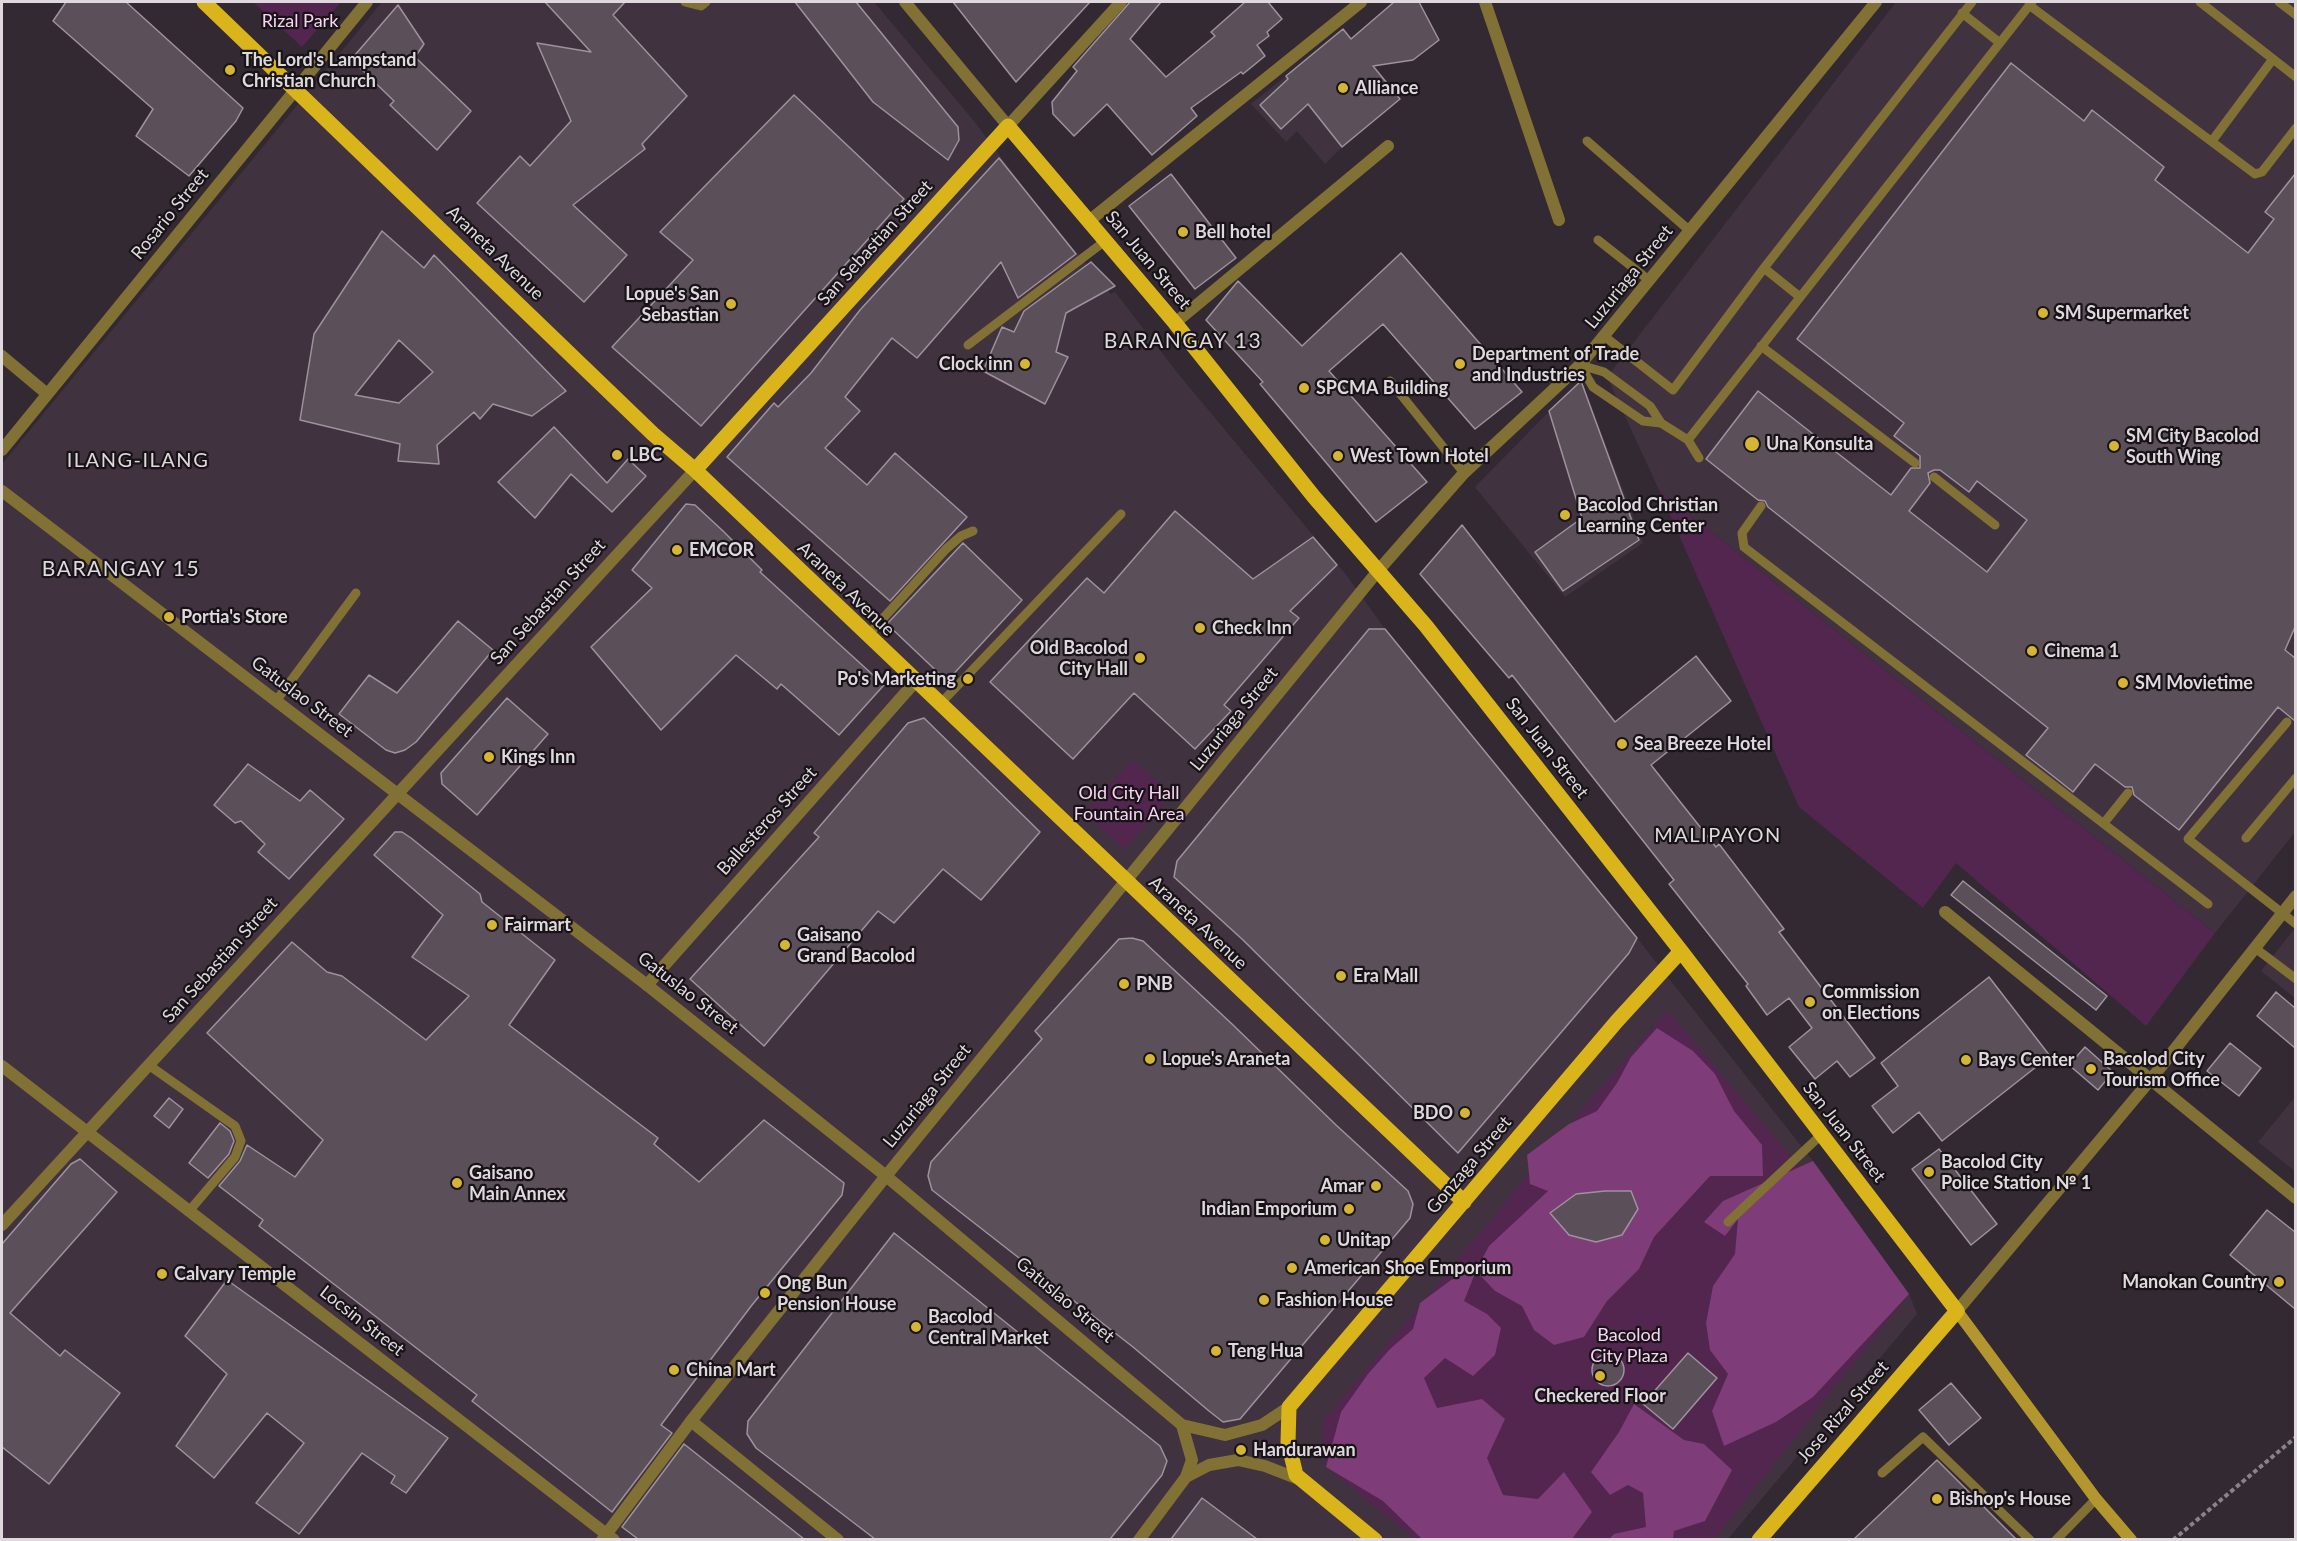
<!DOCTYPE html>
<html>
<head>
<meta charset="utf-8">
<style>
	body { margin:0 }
	#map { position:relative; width:2297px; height:1541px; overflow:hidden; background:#332932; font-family:Lato,sans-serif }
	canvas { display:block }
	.frame { position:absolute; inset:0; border:3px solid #dfd9de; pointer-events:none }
</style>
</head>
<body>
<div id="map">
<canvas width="2297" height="1541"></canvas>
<div class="frame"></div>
</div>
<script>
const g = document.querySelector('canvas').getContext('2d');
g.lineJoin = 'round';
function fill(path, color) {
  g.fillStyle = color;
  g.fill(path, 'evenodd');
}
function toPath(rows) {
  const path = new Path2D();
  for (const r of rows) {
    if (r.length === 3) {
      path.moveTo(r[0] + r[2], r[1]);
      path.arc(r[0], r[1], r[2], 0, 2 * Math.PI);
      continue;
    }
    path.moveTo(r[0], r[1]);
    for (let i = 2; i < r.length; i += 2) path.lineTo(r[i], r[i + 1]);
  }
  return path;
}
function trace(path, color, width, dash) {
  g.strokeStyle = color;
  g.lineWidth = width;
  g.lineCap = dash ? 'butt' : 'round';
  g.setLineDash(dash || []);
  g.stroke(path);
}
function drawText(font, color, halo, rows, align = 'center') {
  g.font = font + ' Lato,sans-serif';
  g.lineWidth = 4.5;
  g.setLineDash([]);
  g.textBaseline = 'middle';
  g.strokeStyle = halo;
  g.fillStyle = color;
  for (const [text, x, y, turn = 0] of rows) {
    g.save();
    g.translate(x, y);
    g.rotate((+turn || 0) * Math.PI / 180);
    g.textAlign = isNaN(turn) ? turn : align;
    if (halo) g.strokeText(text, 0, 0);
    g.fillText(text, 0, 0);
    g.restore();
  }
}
fill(toPath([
	[382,2,874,2,974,121,1034,201,1111,294,1115,292,1180,376,1347,576,1385,629,1402,682,1418,671,1637,938,1813,1161,1909,1294,1917,1314,1728,1539,2,1540,2,464],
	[1896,2,2295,2,2295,832,2215,933,1659,490,1607,377],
	[1286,76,1342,147,1325,164,1297,131,1286,142,1251,104],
	[1581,379,1643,543,1565,597,1475,487],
	[2295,928,2295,998,2261,971],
	[2295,1097,2295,1171,2258,1142]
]), '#41323f');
fill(toPath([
	[253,2,341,2,302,47],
	[1659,490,2215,933,2146,1026,1956,863,1923,908,1799,807],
	[1132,760,1172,794,1125,849,1085,814],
	[1667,1010,1908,1295,1714,1539,1415,1539,1326,1467,1322,1429,1324,1420,1529,1174,1527,1155,1572,1122]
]), '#52264e');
fill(toPath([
	[1657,1028,1693,1051,1715,1074,1734,1111,1762,1145,1763,1176,1710,1176,1654,1237,1639,1269,1607,1301,1584,1337,1554,1345,1534,1330,1522,1306,1495,1291,1476,1271,1464,1301,1487,1314,1501,1328,1495,1355,1473,1376,1445,1358,1424,1378,1437,1408,1482,1399,1505,1419,1487,1458,1503,1495,1538,1499,1564,1472,1592,1512,1572,1539,1422,1539,1383,1501,1326,1467,1341,1412,1368,1374,1390,1349,1413,1329,1420,1303,1451,1280,1476,1270,1489,1246,1548,1191,1530,1184,1527,1155,1569,1124,1597,1111,1617,1083,1631,1057],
	[1813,1161,1909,1294,1813,1397,1776,1422,1724,1446,1712,1411,1728,1374,1710,1350,1706,1323,1713,1286,1735,1254,1738,1219,1725,1236,1704,1222,1723,1201],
	[1634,1404,1684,1440,1704,1444,1732,1470,1705,1521,1674,1531,1673,1539,1609,1539,1614,1534,1646,1527,1643,1493,1628,1485,1610,1495,1591,1472,1619,1432]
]), '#7e3c79');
const building = toPath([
	[66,2,126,2,243,108,236,121,189,176,136,136,153,109,53,21,66,2],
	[545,2,625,2,613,15,687,96,642,144,645,149,573,205,627,255,584,302,477,203,520,156,530,166,571,121,537,43,591,52,545,2],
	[795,2,856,2,958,127,959,140,948,160,873,102,795,2],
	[953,2,1090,2,1016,82,953,2],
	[1130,2,1161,2,1130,39,1166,77,1215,36,1211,32,1245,2,1268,2,1282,19,1267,32,1269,36,1257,45,1265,56,1243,74,1241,72,1191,108,1197,116,1152,155,1107,104,1074,136,1053,114,1052,102,1077,71,1073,67,1130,2],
	[1394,2,1419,2,1439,40,1413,60,1373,66,1400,99,1342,147,1308,104,1281,129,1260,105,1288,79,1286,76,1343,29,1351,39,1394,2],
	[398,5,424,44,415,57,471,111,437,150,390,105,394,101,357,65,355,55,398,5],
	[2011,63,2084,121,2092,110,2164,167,2155,180,2248,253,2274,219,2265,212,2295,174,2295,627,2285,650,2295,658,2295,721,2278,707,2179,830,2134,795,2132,787,2125,787,2095,764,2073,792,2053,776,2026,755,2048,728,1768,507,1765,501,1758,500,1706,459,1758,391,1891,495,1911,468,1920,468,1920,456,1894,436,1904,423,1797,339,2011,63],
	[1934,470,1940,470,1969,492,1977,481,2027,520,1987,572,1909,511,1930,483,1928,473,1934,470],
	[794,95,904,199,701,426,612,347,693,260,660,232,794,95],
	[999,158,1076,254,1018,298,1001,262,917,358,892,338,845,397,860,411,825,448,867,485,895,453,967,517,890,601,727,457,774,403,778,407,811,373,860,310,999,158],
	[1171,174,1236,258,1195,289,1129,206,1171,174],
	[382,231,424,268,434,255,566,391,532,416,493,404,480,419,474,412,437,445,439,464,398,461,400,444,300,420,314,334,382,231],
	[399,340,433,372,399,403,355,395,399,340],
	[1401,253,1522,392,1475,429,1383,324,1329,371,1427,482,1376,522,1260,384,1263,382,1206,320,1238,281,1302,346,1401,253],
	[1091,262,1115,286,1066,313,1056,352,1068,357,1045,404,983,371,1002,327,1014,332,1024,311,1091,262],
	[1581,381,1639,540,1563,591,1535,552,1582,518,1549,411,1581,381],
	[554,427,607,483,628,459,646,476,612,512,571,474,535,518,498,482,554,427],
	[686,504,695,505,723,531,762,570,760,572,884,685,839,735,781,684,777,689,736,655,661,730,591,647,652,588,632,570,686,504],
	[1175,511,1253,579,1313,537,1337,565,1290,611,1299,618,1224,705,1231,711,1195,749,1134,693,1073,759,990,682,1087,578,1104,593,1175,511],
	[1462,525,1615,722,1696,656,1731,701,1651,765,1716,847,1719,844,1784,929,1779,932,1875,1058,1850,1077,1837,1061,1815,1079,1789,1047,1812,1028,1789,998,1767,1015,1746,986,1748,984,1669,884,1674,880,1512,675,1509,678,1420,574,1462,525],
	[963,543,1022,600,947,681,887,624,963,543],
	[458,621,493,650,416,742,405,750,395,753,386,750,339,714,369,675,397,693,458,621],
	[1369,629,1385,629,1637,938,1629,953,1458,1153,1243,940,1174,877,1177,861,1369,629],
	[507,698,548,734,477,815,442,784,441,773,507,698],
	[924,718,1040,832,981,900,943,869,894,923,878,911,764,1046,690,979,819,837,814,833,908,723,924,718],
	[248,764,300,801,310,790,344,819,289,879,258,852,265,844,241,821,235,823,214,805,248,764],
	[395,832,402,832,411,838,480,894,482,902,555,960,509,1025,658,1138,654,1144,699,1182,764,1120,844,1183,842,1195,752,1305,661,1425,672,1433,612,1512,472,1401,477,1395,259,1226,263,1220,219,1186,240,1161,247,1145,295,1177,323,1140,207,1033,292,942,327,972,342,976,426,1040,469,996,412,957,443,915,374,855,395,832],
	[1963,881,2107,996,2096,1010,1951,895,1963,881],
	[1132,938,1143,941,1232,1024,1336,1125,1408,1191,1413,1204,1410,1218,1240,1419,1223,1422,1209,1411,1133,1347,932,1190,928,1176,931,1162,1042,1039,1035,1031,1119,939,1132,938],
	[1989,977,2050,1056,1942,1141,1919,1112,1893,1133,1872,1106,1898,1086,1881,1063,1989,977],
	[2276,992,2295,1008,2295,1048,2257,1016,2276,992],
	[2230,1043,2261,1068,2239,1096,2207,1071,2230,1043],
	[2085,1047,2113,1072,2098,1090,2069,1065,2085,1047],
	[169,1098,183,1109,169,1128,154,1116,169,1098],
	[220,1123,230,1131,234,1141,229,1154,208,1178,189,1163,220,1123],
	[1939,1149,1997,1224,1971,1245,1912,1169,1939,1149],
	[80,1159,117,1192,10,1313,60,1356,65,1350,120,1393,49,1484,2,1447,2,1244,71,1164,80,1159],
	[1605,1191,1631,1191,1638,1209,1622,1235,1596,1242,1569,1235,1550,1213,1576,1194,1605,1191],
	[2267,1210,2295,1232,2295,1309,2230,1255,2267,1210],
	[894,1233,1160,1446,1167,1461,1162,1475,1110,1539,875,1539,756,1448,747,1434,748,1421,894,1233],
	[227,1280,448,1438,406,1493,391,1483,395,1476,362,1453,299,1534,256,1503,304,1443,267,1413,214,1478,176,1446,227,1374,185,1336,227,1280],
	[1688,1353,1717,1378,1673,1429,1643,1404,1688,1353],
	[1608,1370,16],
	[1951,1383,1981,1418,1949,1445,1919,1410,1951,1383],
	[684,1444,804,1539,638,1539,622,1527,684,1444],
	[1937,1460,2016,1539,1854,1539,1937,1460],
	[1202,1498,1257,1539,1171,1539,1202,1498]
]);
fill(building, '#5b5059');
trace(building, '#9e929d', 1.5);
trace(toPath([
	[2173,1540,2296,1437]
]), '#8a8289', 4, [4.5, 3]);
trace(toPath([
	[685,2,701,6,706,2],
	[2200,2,2296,77],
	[2279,2,2296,15],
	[2029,5,2255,174,2262,172,2296,128],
	[1962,13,2000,43],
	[1587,141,1690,231],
	[2212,141,2273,59],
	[1598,240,1650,281],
	[1764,268,1800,297],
	[1604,336,1673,390,1764,268,1972,2],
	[968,345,1105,241],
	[1761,346,1915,463],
	[1580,365,1604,372,1650,406,1661,423,1643,421,1593,387,1580,365],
	[1390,381,1464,473],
	[1661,423,1688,440],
	[1699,458,1688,440,2032,2],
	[1934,477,1995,525],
	[1761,506,1742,533,1744,547,2208,904],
	[867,636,946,549,961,536,973,531],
	[276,701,356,593],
	[940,704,1121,514],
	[2287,722,2188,839,2296,924],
	[2104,823,2128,793],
	[2246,838,2296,778],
	[2255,948,2296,979],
	[150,1066,235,1126,241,1141,235,1157,190,1210],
	[1728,1222,1821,1135],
	[1882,1473,1923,1437,2030,1540],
	[2056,1540,2096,1499]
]), '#827135', 9);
trace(toPath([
	[1485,2,1559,220],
	[1008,126,1121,2],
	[1089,221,1361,2],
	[1175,323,1388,146],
	[2,356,46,393],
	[1945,912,2296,1198],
	[647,985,915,682],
	[691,1421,838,1540]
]), '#827135', 12);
trace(toPath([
	[905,2,1008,126],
	[2,450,367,2],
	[2,491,647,985,886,1176,1182,1425,1225,1435,1262,1425,1289,1407],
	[2,1066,614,1540],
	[2,1225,695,470],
	[1957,1311,2152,1078,2296,896],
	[1186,1477,1209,1465,1238,1460,1265,1466,1301,1480],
	[602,1540,691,1421,886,1176,1377,572,1464,473,1580,365,1876,2],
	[1139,1540,1186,1477,1192,1460,1182,1425]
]), '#827135', 12);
trace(toPath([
	[1957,1311,2096,1499,2131,1540]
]), '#b3972e', 12);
trace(toPath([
	[204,2,653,434,695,470,1464,1202],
	[695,470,1008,126,1175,323,1314,497,1426,626,1681,951,1957,1311,1759,1540],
	[1375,1540,1296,1475,1288,1442,1289,1407,1617,1021,1681,951]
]), '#d9b41a', 15);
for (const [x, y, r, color] of [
	[230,70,6,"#d6b534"],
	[1343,88,6,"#d6b534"],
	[1183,232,6,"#d6b534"],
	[731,304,6,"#d6b534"],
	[2043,313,6,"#d6b534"],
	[1025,364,6,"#d6b534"],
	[1460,364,6,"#d6b534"],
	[1304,388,6,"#d6b534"],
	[1752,444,8,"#d6b534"],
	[2114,446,6,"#d6b534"],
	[617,455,6,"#d6b534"],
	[1338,456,6,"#d6b534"],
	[1565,515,6,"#d6b534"],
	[677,550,6,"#d6b534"],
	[169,617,6,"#d6b534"],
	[1200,628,6,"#d6b534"],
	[2032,651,6,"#d6b534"],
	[1140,658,6,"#d6b534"],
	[968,679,6,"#d6b534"],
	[2123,683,6,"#d6b534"],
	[1622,744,6,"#d6b534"],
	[489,757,6,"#d6b534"],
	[492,925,6,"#d6b534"],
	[785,945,6,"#d6b534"],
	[1341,976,6,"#d6b534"],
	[1124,984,6,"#d6b534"],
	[1810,1002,6,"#d6b534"],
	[1150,1059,6,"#d6b534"],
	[1966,1060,6,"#d6b534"],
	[2091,1069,6,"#d6b534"],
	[1465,1113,6,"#d6b534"],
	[1929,1172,6,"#d6b534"],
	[457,1183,6,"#d6b534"],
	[1376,1186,6,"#d6b534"],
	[1349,1209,6,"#d6b534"],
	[1325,1240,6,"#d6b534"],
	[1292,1268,6,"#d6b534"],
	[162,1274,6,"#d6b534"],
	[2279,1282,6,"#d6b534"],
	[765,1293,6,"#d6b534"],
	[1264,1300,6,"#d6b534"],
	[916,1327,6,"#d6b534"],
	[1216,1351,6,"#d6b534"],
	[674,1370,6,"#d6b534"],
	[1600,1376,6,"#d6b534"],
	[1241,1450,6,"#d6b534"],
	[1937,1499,6,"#d6b534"]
]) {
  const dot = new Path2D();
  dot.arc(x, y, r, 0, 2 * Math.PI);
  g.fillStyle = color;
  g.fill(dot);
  trace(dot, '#181317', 2);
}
drawText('18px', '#f9d3f4', '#181317', [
	["Rizal Park",300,21],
	["Old City Hall",1129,793],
	["Fountain Area",1129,814],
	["Bacolod",1629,1335],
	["City Plaza",1629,1356]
]);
drawText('bold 18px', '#dfd9de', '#181317', [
	["The Lord's Lampstand",242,60],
	["Christian Church",242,81],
	["Alliance",1355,88],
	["Bell hotel",1195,232],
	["Lopue's San",719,294,"right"],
	["Sebastian",719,315,"right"],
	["SM Supermarket",2055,313],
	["Department of Trade",1472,354],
	["and Industries",1472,375],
	["Clock inn",1013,364,"right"],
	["SPCMA Building",1316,388],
	["SM City Bacolod",2126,436],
	["South Wing",2126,457],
	["Una Konsulta",1766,444],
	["LBC",629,455],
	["West Town Hotel",1350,456],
	["Bacolod Christian",1577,505],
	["Learning Center",1577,526],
	["EMCOR",689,550],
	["Portia's Store",181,617],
	["Check Inn",1212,628],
	["Old Bacolod",1128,648,"right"],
	["City Hall",1128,669,"right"],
	["Cinema 1",2044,651],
	["Po's Marketing",956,679,"right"],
	["SM Movietime",2135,683],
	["Sea Breeze Hotel",1634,744],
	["Kings Inn",501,757],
	["Fairmart",504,925],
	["Gaisano",797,935],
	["Grand Bacolod",797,956],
	["Era Mall",1353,976],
	["PNB",1136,984],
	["Commission",1822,992],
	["on Elections",1822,1013],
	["Lopue's Araneta",1162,1059],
	["Bacolod City",2103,1059],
	["Tourism Office",2103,1080],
	["Bays Center",1978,1060],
	["BDO",1453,1113,"right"],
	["Bacolod City",1941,1162],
	["Police Station № 1",1941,1183],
	["Gaisano",469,1173],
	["Main Annex",469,1194],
	["Amar",1364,1186,"right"],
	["Indian Emporium",1337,1209,"right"],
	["Unitap",1337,1240],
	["American Shoe Emporium",1304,1268],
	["Calvary Temple",174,1274],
	["Manokan Country",2267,1282,"right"],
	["Ong Bun",777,1283],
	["Pension House",777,1304],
	["Fashion House",1276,1300],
	["Bacolod",928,1317],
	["Central Market",928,1338],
	["Teng Hua",1228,1351],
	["China Mart",686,1370],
	["Checkered Floor",1600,1396,"center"],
	["Handurawan",1253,1450],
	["Bishop's House",1949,1499]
], 'left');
drawText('18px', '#dfd9de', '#181317', [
	["Rosario Street",170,214,-51],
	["San Sebastian Street",875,243,-48],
	["Araneta Avenue",495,253,44],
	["San Juan Street",1148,260,50],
	["Luzuriaga Street",1629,277,-51],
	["Araneta Avenue",846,589,44],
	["San Sebastian Street",548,602,-48],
	["Gatuslao Street",302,697,37],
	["Luzuriaga Street",1234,719,-51],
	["San Juan Street",1547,748,52],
	["Ballesteros Street",767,821,-48],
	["Araneta Avenue",1198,923,43],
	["San Sebastian Street",220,960,-48],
	["Gatuslao Street",688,993,38],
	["Luzuriaga Street",927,1096,-51],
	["San Juan Street",1844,1132,52],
	["Gonzaga Street",1469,1165,-50],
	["Gatuslao Street",1065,1300,40],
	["Locsin Street",362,1321,38],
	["Jose Rizal Street",1843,1412,-49]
]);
g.letterSpacing = '1.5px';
drawText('20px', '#dfd9de', '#181317', [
	["ILANG-ILANG",138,461],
	["MALIPAYON",1718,836]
]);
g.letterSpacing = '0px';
g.letterSpacing = '1.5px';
drawText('21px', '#dfd9de', '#181317', [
	["BARANGAY 13",1183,341],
	["BARANGAY 15",121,569]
]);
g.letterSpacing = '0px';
</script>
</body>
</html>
